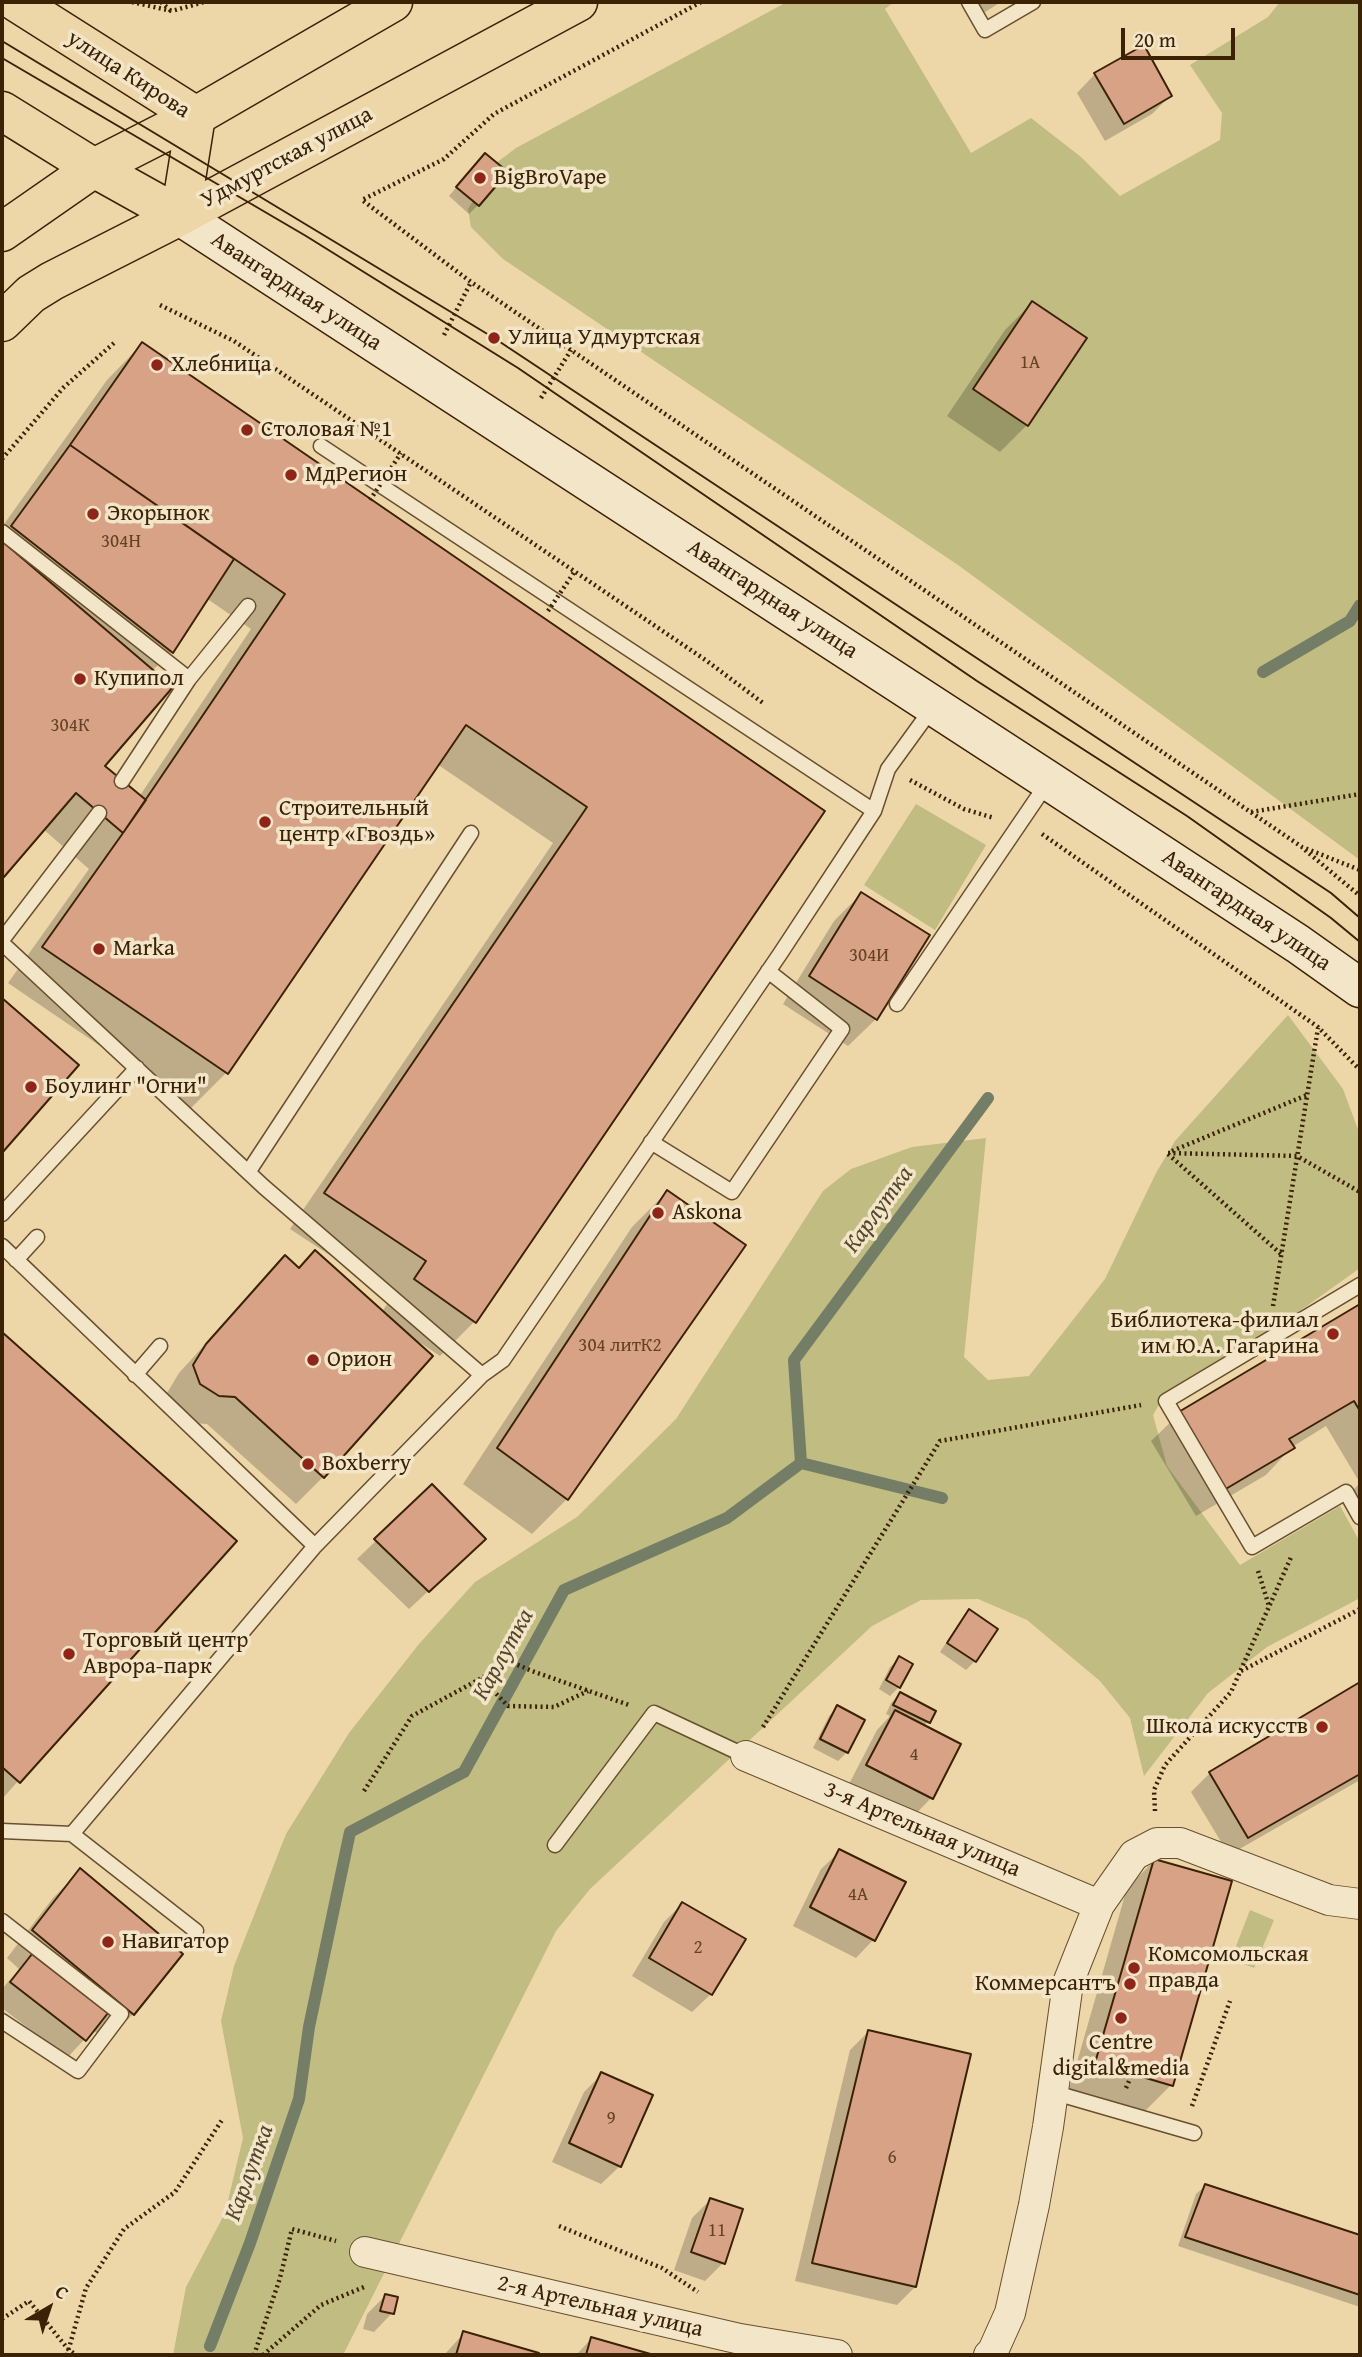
<!DOCTYPE html>
<html>
<head>
<meta charset="utf-8">
<style>
	body { margin:0 }
	#map { position:relative; width:1362px; height:2357px; overflow:hidden; background:#edd7a9; font-family:"Gentium Book Plus",serif }
	canvas { display:block }
	.frame { position:absolute; inset:0; border:4px solid #3c2205; pointer-events:none }
	.north { position:absolute; left:14px; top:2273px; width:70px; height:70px; -webkit-text-stroke:5px #f3e5c7; paint-order:stroke; rotate:39deg; font-size:19px; font-weight:700; line-height:28px; text-align:center; color:#3c2205 }
	.north::after { content:''; display:block; margin:auto; width:24px; height:32px; background:#3c2205; clip-path:polygon(50% 0,100% 100%,50% 72%,0 100%) }
	.scale { position:absolute; left:1121px; top:28px; width:114px; height:32px; box-sizing:border-box; border:4px solid #3c2205; border-top:0; padding-left:9px; font-size:21px; line-height:24px; white-space:nowrap; color:#3c2205; -webkit-text-stroke:5px #f3e5c7; paint-order:stroke }
</style>
</head>
<body>
<div id="map">
<canvas width="1362" height="2357"></canvas>
<div class="frame"></div>
<div class="north">С</div>
<div class="scale">20 m</div>
</div>
<script>
const g = document.querySelector('canvas').getContext('2d');
g.lineJoin = 'round';
function fill(path, color) {
  g.fillStyle = color;
  g.fill(path, 'evenodd');
}
function toPath(rows) {
  const path = new Path2D();
  for (const r of rows) {
    path.moveTo(r[0], r[1]);
    for (let i = 2; i < r.length; i += 2) path.lineTo(r[i], r[i + 1]);
  }
  return path;
}
function trace(path, color, width, dash) {
  g.strokeStyle = color;
  g.lineWidth = width;
  g.lineCap = dash ? 'butt' : 'round';
  g.setLineDash(dash || []);
  g.stroke(path);
}
function drawText(font, color, halo, rows, align = 'center') {
  g.font = font + ' "Gentium Book Plus",serif';
  g.lineWidth = 7;
  g.setLineDash([]);
  g.textBaseline = 'middle';
  g.strokeStyle = halo;
  g.fillStyle = color;
  for (const [text, x, y, turn = 0] of rows) {
    g.save();
    g.translate(x, y);
    g.rotate((+turn || 0) * Math.PI / 180);
    g.textAlign = isNaN(turn) ? turn : align;
    if (halo) g.strokeText(text, 0, 0);
    g.fillText(text, 0, 0);
    g.restore();
  }
}
fill(toPath([
	[787,2,894,2,885,9,971,153,1031,118,1081,157,1120,196,1220,140,1222,113,1190,65,1268,17,1280,2,1360,2,1360,860,958,565,503,259,471,227,468,209,496,163,516,148],
	[916,804,986,845,935,930,864,885],
	[1288,1015,1343,1089,1360,1135,1360,1268,1297,1313,1167,1391,1153,1415,1167,1466,1240,1565,1340,1506,1360,1542,1360,1598,1267,1647,1208,1693,1144,1776,1130,1718,1100,1681,1027,1620,978,1599,921,1600,872,1626,590,1889,556,1931,343,2355,173,2355,186,2287,225,2213,243,2138,221,2021,234,1966,286,1834,349,1733,419,1644,475,1582,577,1517,676,1419,823,1191,851,1169,912,1147,986,1138,964,1357,988,1380,1029,1376,1105,1279,1156,1173,1175,1141],
	[1250,1910,1274,1920,1254,1968,1231,1959]
]), '#c0bc82');
fill(toPath([
	[964,2,1001,2,974,19],
	[1095,74,1170,96,1152,114,1105,141,1077,93],
	[476,164,478,205,469,214,449,196],
	[1032,303,1027,425,1000,452,947,416,1005,330],
	[142,344,823,811,475,1321,440,1356,419,1342,323,1477,296,1504,207,1424,191,1423,174,1411,167,1393,179,1373,285,1257,298,1269,382,1312,392,1296,290,1229,553,843,437,764,226,1073,191,1108,8,983,89,869,43,829,2,877,2,527,107,380],
	[206,598,251,629,139,797,103,766,152,671,171,652],
	[861,894,876,1019,848,1046,783,1004,834,921],
	[2,1000,76,1065,2,1151],
	[667,1192,567,1499,532,1534,463,1484,632,1227],
	[1360,1306,1360,1483,1326,1426,1292,1447,1266,1475,1196,1516,1151,1441,1179,1414],
	[2,1334,234,1541,2,1799],
	[1360,1483,1360,1515,1348,1495],
	[432,1487,465,1557,409,1609,357,1559],
	[970,1612,975,1661,966,1670,940,1652,961,1620],
	[899,1659,899,1687,890,1696,879,1689,890,1667],
	[1360,1684,1360,1780,1229,1855,1191,1792,1210,1773],
	[900,1694,934,1711,924,1727,959,1745,931,1798,913,1817,849,1784,877,1730,890,1716,886,1714,891,1703],
	[837,1708,847,1752,838,1761,813,1748,829,1716],
	[840,1851,874,1939,856,1958,793,1926,821,1869],
	[1154,1861,1171,2085,1144,2112,1069,2090,1127,1888],
	[80,1871,133,2014,106,2041,93,2030,67,2058,2,2008,2,1989,19,1969,7,1958,53,1898],
	[682,1904,744,1939,711,1994,692,2012,632,1976,664,1922],
	[868,2032,915,2287,897,2305,795,2281,850,2050],
	[602,2074,620,2166,601,2184,552,2162,584,2092],
	[1205,2186,1360,2237,1360,2307,1178,2246,1196,2194],
	[710,2200,723,2263,705,2281,674,2270,692,2218],
	[385,2296,392,2313,374,2332,363,2329,367,2314],
	[464,2333,536,2354,536,2355,444,2355],
	[591,2339,648,2355,576,2355]
]), '#0003');
trace(toPath([
	[1263,672,1350,621,1360,605],
	[801,1463,942,1498],
	[210,2346,250,2243,299,2099,309,2027,350,1832,464,1772,564,1590,727,1518,801,1463,794,1360,988,1098]
]), '#747d66', 12);
const building = toPath([
	[1144,45,1172,96,1124,124,1094,73,1144,45],
	[485,153,508,172,479,206,456,187,485,153],
	[1032,301,1087,338,1028,426,973,389,1032,301],
	[142,342,825,811,476,1323,414,1279,426,1261,324,1193,587,807,466,725,228,1074,42,947,123,833,285,594,70,445,142,342],
	[70,445,234,559,173,653,11,526,70,445],
	[2,541,173,687,105,766,146,800,123,833,76,793,4,877,2,875,2,541],
	[861,892,930,935,877,1020,809,976,861,892],
	[2,998,79,1065,2,1153,2,998],
	[667,1190,746,1245,568,1500,497,1448,667,1190],
	[315,1250,433,1356,324,1478,235,1397,219,1396,200,1384,193,1365,206,1344,285,1255,299,1268,315,1250],
	[1360,1304,1360,1411,1354,1401,1289,1439,1295,1448,1224,1490,1177,1413,1360,1304],
	[2,1332,237,1541,20,1783,2,1767,2,1332],
	[432,1484,486,1539,429,1592,374,1539,432,1484],
	[969,1609,998,1629,976,1662,947,1643,969,1609],
	[899,1656,913,1664,900,1688,886,1680,899,1656],
	[1360,1682,1360,1774,1248,1838,1209,1772,1360,1682],
	[900,1692,936,1711,930,1723,893,1705,900,1692],
	[837,1705,865,1720,848,1753,820,1739,837,1705],
	[895,1710,961,1744,933,1799,866,1765,895,1710],
	[839,1849,906,1882,875,1941,810,1907,839,1849],
	[1154,1859,1232,1881,1173,2086,1095,2063,1154,1859],
	[80,1868,183,1954,134,2015,32,1930,80,1868],
	[682,1902,746,1939,712,1995,649,1958,682,1902],
	[32,1954,108,2013,86,2041,10,1982,32,1954],
	[868,2030,971,2054,916,2287,812,2263,868,2030],
	[601,2072,653,2095,621,2167,569,2143,601,2072],
	[1205,2184,1360,2235,1360,2295,1185,2237,1205,2184],
	[710,2198,743,2209,725,2264,691,2252,710,2198],
	[385,2294,398,2297,394,2314,380,2311,385,2294],
	[463,2331,539,2353,538,2355,456,2355,463,2331],
	[591,2337,654,2355,586,2355,591,2337]
]);
fill(building, '#d8a287');
trace(building, '#3c2205', 2);
const lane = toPath([
	[969,2,985,30,1033,2],
	[321,446,874,811],
	[2,532,189,679,122,781],
	[189,679,248,606],
	[2,940,99,813],
	[2,943,264,1187,482,1375],
	[897,1004,1048,782],
	[651,1142,732,1192,842,1029,768,971],
	[249,1171,471,833],
	[2,1214,137,1068],
	[2,1246,315,1546,482,1375,503,1360,780,954,874,811,888,769,933,707],
	[16,1260,37,1237],
	[1360,1285,1166,1401,1252,1547,1346,1492,1360,1517],
	[135,1375,160,1346],
	[2,1831,72,1834,315,1546],
	[72,1834,196,1931],
	[555,1845,654,1713,746,1756],
	[2,1921,121,2014,78,2071,2,2021],
	[1052,2092,1194,2133]
]);
const street = toPath([
	[746,1756,1099,1905],
	[365,2252,740,2339,837,2355],
	[989,2355,993,2351,1010,2313,1034,2205,1048,2127,1068,1983,1099,1905,1134,1855,1157,1843,1180,1843,1329,1900,1360,1904]
]);
const secondary = toPath([
	[180,216,1049,781,1298,944,1360,988]
]);
const primary = toPath([
	[16,2,196,116],
	[2,111,94,168,180,216],
	[180,216,196,116],
	[2,232,94,168,196,116,393,2],
	[2,322,31,294,52,281,180,216,578,2]
]);
trace(lane, '#684f2e', 17);
trace(street, '#684f2e', 32);
trace(secondary, '#3c2205', 41);
trace(primary, '#3c2205', 41);
trace(toPath([
	[132,2,172,11,204,2],
	[161,2,171,11],
	[701,2,494,114,444,159,362,200,471,282,1302,847,1360,870],
	[160,305,234,341,707,661,763,703],
	[444,335,471,282],
	[541,398,571,350],
	[2,459,63,388,114,343],
	[910,780,964,809,994,818],
	[1251,812,1360,794],
	[1042,834,1318,1027,1360,1070],
	[1305,850,1360,896],
	[1172,1151,1307,1095],
	[1168,1153,1297,1156,1360,1192],
	[1168,1154,1281,1254],
	[1273,1306,1318,1028],
	[1258,1571,1269,1606],
	[1241,1671,1360,1609],
	[481,1678,508,1706,554,1707,588,1691],
	[763,1727,940,1441,1141,1405],
	[364,1791,412,1716,511,1662,532,1671,629,1705],
	[1155,1811,1154,1790,1165,1765,1231,1692,1292,1555],
	[1126,2088,1132,2074],
	[1192,2106,1230,2001],
	[559,2226,662,2268,698,2292],
	[2,2319,29,2301,68,2349,76,2355],
	[67,2355,86,2288,124,2229,175,2192,222,2120],
	[254,2355,280,2278,292,2229,336,2241],
	[263,2355,321,2305,364,2287]
]), '#3c2205', 4.5, [2, 3.5]);
trace(lane, '#f3e5c7', 14);
trace(street, '#f3e5c7', 30);
trace(secondary, '#f3e5c7', 38);
trace(primary, '#edd7a9', 38);
trace(toPath([
	[2,41,494,338,1331,893,1360,918],
	[2,58,306,236,518,368,977,681,1187,816,1331,918,1360,942]
]), '#3c2205', 2);
trace(toPath([
	[370,500,401,453],
	[548,611,575,571]
]), '#3c2205', 4.5, [2, 3.5]);
for (const [x, y, r, color] of [
	[480,178,7,"#8f2418"],
	[494,338,7,"#8f2418"],
	[157,365,7,"#8f2418"],
	[247,430,7,"#8f2418"],
	[291,475,7,"#8f2418"],
	[93,514,7,"#8f2418"],
	[80,679,7,"#8f2418"],
	[265,822,7,"#8f2418"],
	[99,949,7,"#8f2418"],
	[31,1087,7,"#8f2418"],
	[658,1213,7,"#8f2418"],
	[1333,1334,7,"#8f2418"],
	[313,1360,7,"#8f2418"],
	[308,1464,7,"#8f2418"],
	[69,1654,7,"#8f2418"],
	[1322,1727,7,"#8f2418"],
	[108,1942,7,"#8f2418"],
	[1134,1968,7,"#8f2418"],
	[1130,1984,7,"#8f2418"],
	[1121,2018,7,"#8f2418"]
]) {
  const dot = new Path2D();
  dot.arc(x, y, r, 0, 2 * Math.PI);
  g.fillStyle = color;
  g.fill(dot);
  trace(dot, '#f3e5c7', 2.5);
}
drawText('19px', '#634226', null, [
	["1А",1030,363],
	["304Н",121,542],
	["304К",70,726],
	["304И",869,956],
	["304 литК2",620,1346],
	["4",914,1755],
	["4А",858,1895],
	["2",698,1948],
	["9",611,2119],
	["6",892,2158],
	["11",717,2231]
]);
drawText('23px', '#3c2205', '#f3e5c7', [
	["улица Кирова",128,75,33],
	["Удмуртская улица",287,158,-28],
	["Авангардная улица",296,292,33],
	["Авангардная улица",772,600,33],
	["Авангардная улица",1246,911,34],
	["3-я Артельная улица",922,1830,23],
	["2-я Артельная улица",600,2307,13]
]);
drawText('23px', '#3c2205', '#f3e5c7', [
	["BigBroVape",494,178],
	["Улица Удмуртская",508,338],
	["Хлебница",171,365],
	["Столовая №1",261,430],
	["МдРегион",305,475],
	["Экорынок",107,514],
	["Купипол",94,679],
	["Строительный",279,809],
	["центр «Гвоздь»",279,835],
	["Marka",113,949],
	["Боулинг \"Огни\"",45,1087],
	["Askona",672,1213],
	["Библиотека-филиал",1319,1321,"right"],
	["им Ю.А. Гагарина",1319,1347,"right"],
	["Орион",327,1360],
	["Boxberry",322,1464],
	["Торговый центр",83,1641],
	["Аврора-парк",83,1667],
	["Школа искусств",1308,1727,"right"],
	["Навигатор",122,1942],
	["Комсомольская",1148,1955],
	["правда",1148,1981],
	["Коммерсантъ",1116,1984,"right"],
	["Centre",1121,2043,"center"],
	["digital&media",1121,2069,"center"]
], 'left');
drawText('italic 24px', '#53482e', '#f3e5c7', [
	["Карлутка",879,1210,-54],
	["Карлутка",504,1655,-61],
	["Карлутка",250,2173,-70]
]);
</script>
</body>
</html>
